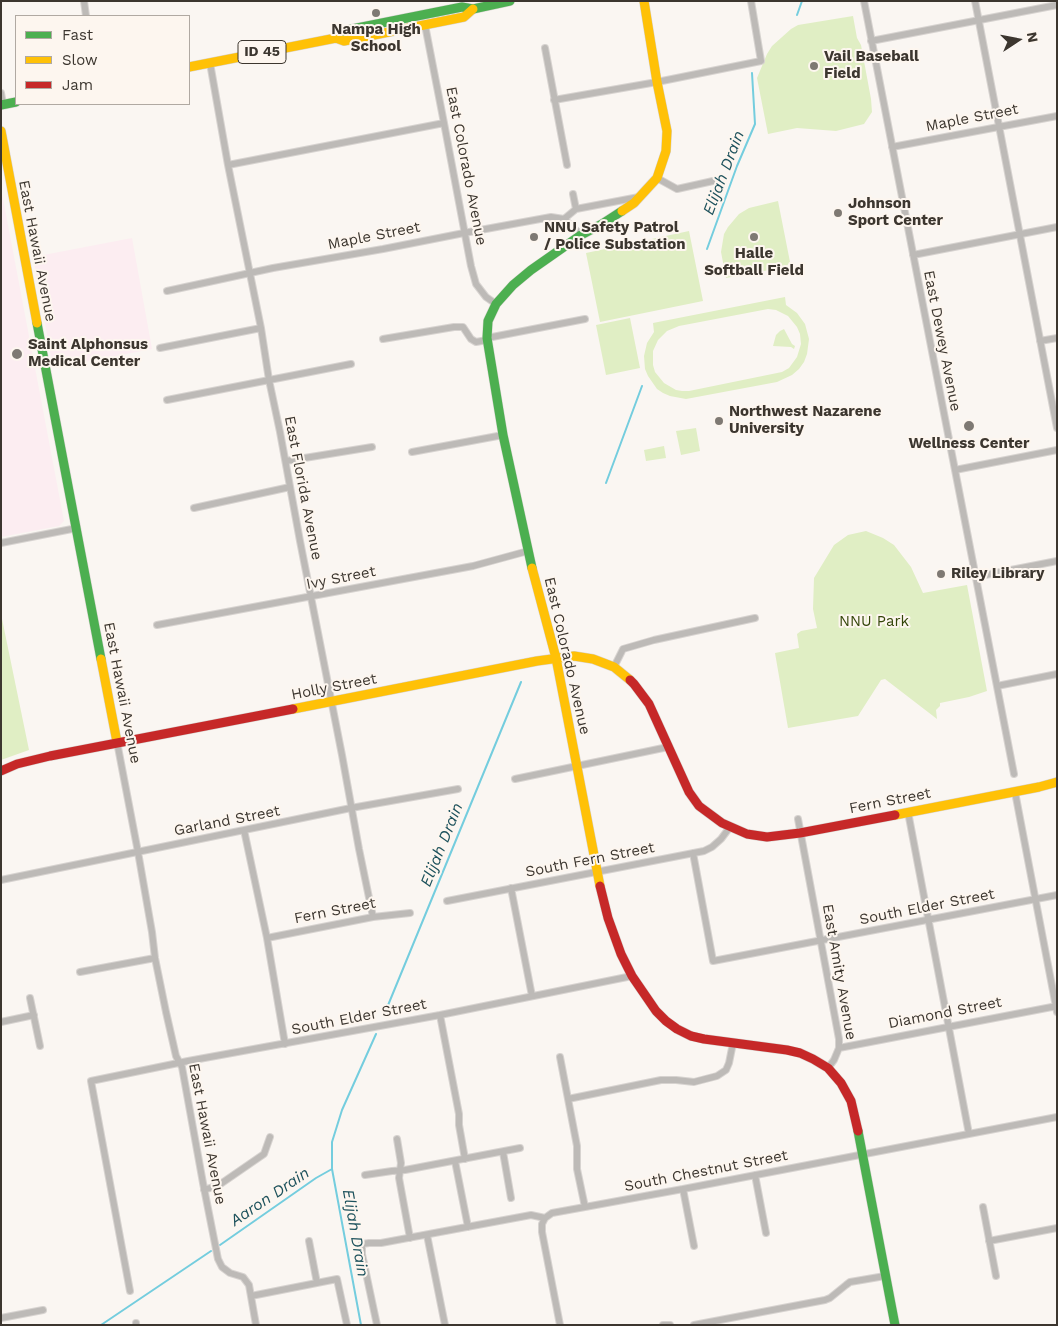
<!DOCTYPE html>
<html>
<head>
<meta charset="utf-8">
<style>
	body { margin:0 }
	#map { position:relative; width:1058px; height:1326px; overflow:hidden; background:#faf6f2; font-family:"Work Sans",sans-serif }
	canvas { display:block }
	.frame { position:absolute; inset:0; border:2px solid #3c362f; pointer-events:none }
	.legend { position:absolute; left:15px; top:15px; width:175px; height:90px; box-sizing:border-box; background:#fdf6ef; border:1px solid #b0a9a2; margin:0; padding:6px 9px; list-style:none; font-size:15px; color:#3c362f }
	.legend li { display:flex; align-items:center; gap:10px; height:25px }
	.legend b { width:25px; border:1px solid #b0a9a2 }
	.north { position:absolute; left:993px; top:15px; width:50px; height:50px; -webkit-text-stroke:4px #fdf6ef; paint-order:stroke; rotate:79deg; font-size:14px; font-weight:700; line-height:20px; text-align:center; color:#3c362f }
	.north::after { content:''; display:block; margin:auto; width:18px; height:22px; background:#3c362f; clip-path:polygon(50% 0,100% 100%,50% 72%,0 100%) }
</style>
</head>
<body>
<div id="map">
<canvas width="1058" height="1326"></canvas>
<div class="frame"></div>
<ul class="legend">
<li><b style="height:6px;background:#4caf50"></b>Fast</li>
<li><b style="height:6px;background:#ffc107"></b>Slow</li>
<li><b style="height:6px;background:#c62828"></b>Jam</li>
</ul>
<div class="north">N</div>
</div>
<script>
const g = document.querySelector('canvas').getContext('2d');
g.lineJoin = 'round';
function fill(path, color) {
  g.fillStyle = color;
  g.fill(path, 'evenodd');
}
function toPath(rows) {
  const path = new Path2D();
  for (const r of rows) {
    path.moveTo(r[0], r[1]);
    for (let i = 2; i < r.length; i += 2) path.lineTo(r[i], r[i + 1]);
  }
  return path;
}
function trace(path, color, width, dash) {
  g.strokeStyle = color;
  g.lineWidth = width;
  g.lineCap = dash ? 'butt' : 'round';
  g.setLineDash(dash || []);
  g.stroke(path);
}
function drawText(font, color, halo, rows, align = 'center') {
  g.font = font + ' "Work Sans",sans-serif';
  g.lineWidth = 4;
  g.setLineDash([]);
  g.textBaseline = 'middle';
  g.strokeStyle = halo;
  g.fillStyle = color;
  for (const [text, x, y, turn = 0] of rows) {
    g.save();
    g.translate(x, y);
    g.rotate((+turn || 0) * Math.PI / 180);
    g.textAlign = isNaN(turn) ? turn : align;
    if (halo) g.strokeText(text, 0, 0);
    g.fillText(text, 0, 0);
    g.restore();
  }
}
fill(toPath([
	[1,188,64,521,59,526,1,537],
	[132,238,152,349,53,368,33,257]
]), '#fcedf1');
fill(toPath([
	[853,16,857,38,861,45,871,99,872,112,864,124,836,131,797,128,768,134,757,78,767,54,772,46,791,29,798,25],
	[778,201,790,262,786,267,726,278,721,252,724,234,728,227,739,214,749,208],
	[689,231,703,301,600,322,586,253],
	[785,297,786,305,797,313,805,324,809,339,807,354,804,362,799,369,792,375,777,382,686,399,670,396,663,393,657,389,648,376,645,369,644,356,647,343,654,332,653,323],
	[768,309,776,310,788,316,797,327,800,334,801,344,797,357,789,368,782,372,689,391,682,391,676,390,664,383,655,372,653,365,653,351,658,340,667,331,679,326],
	[630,318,640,368,606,375,596,325],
	[784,329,792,344,795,346,794,349,791,347,773,346,776,335,780,331],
	[696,428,700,451,681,455,676,431],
	[664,446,666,458,646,461,644,450],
	[866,531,883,538,894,545,911,567,923,593,967,585,987,691,969,697,940,703,940,706,936,710,937,719,885,679,881,680,858,716,788,728,775,653,799,648,797,634,801,631,817,628,813,609,814,578,834,545,848,535],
	[1,614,29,750,1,760]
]), '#e0eec4');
trace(toPath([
	[797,15,802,1],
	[707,249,737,166,755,124,752,73],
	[606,483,642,386],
	[384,1015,521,682],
	[220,1245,316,1178,332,1169],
	[101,1325,211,1251],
	[361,1325,332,1169,332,1142,342,1110,376,1034]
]), '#74cdde', 2);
const street = toPath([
	[84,1,86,16],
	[864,1,1014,774],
	[975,1,1057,428],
	[425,25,444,123,471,266,476,284,486,297,496,304],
	[871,41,1057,5],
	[545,48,567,165],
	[210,63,228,165,261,328,269,380,280,432,300,541,342,755,359,849,373,917],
	[1,93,3,104],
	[554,100,657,82,761,61,751,1],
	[892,147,1057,116],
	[228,165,444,123],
	[657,178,677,189,713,181],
	[576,209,639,197],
	[564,219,576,209,573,194],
	[913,255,1057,227],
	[167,291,273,268,383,249,464,233,551,217,564,219,581,235],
	[487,338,585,319],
	[383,339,454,327,463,327,471,339,476,342,487,340],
	[1040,341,1057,338],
	[160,348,261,328],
	[167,400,351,364],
	[412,452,503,435],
	[286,461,372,447],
	[955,470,1057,450],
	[194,508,290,487],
	[1,543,77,528],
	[975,577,1057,561],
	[157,625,473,566,528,551],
	[614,667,623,649,654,640,755,618],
	[997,686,1057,674],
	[117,742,138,852,152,932,155,958,166,1012,176,1056,182,1067,203,1183,218,1259,222,1267,230,1273,243,1277,249,1285,256,1325],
	[515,779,668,747],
	[1015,792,1057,1012],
	[908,812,969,1134],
	[798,819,839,1039,839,1048,834,1060,828,1068],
	[244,830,267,938,285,1044],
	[693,853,713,961,1057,895],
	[1,880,351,808,458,789],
	[511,888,532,996],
	[447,901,704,851,712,847,721,839,730,827],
	[267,938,373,917,410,913],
	[80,972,155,958],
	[30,998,40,1046],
	[440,1015,459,1114,459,1125,465,1159],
	[1,1022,34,1015],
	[839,1048,1057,1006],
	[560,1057,577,1146,577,1169,585,1207],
	[568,1099,661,1080,676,1080,694,1082,717,1076,726,1070,729,1063,733,1043],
	[397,1139,401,1163,399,1178,410,1238],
	[503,1152,511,1198],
	[455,1161,468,1227],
	[365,1175,392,1171,405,1170,520,1148],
	[755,1175,766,1233],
	[683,1189,694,1246],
	[204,1190,219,1185,264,1154,270,1137],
	[983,1207,996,1276],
	[545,1218,542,1224,542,1232,560,1325],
	[427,1235,445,1325],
	[309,1241,317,1283],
	[989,1241,1057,1228],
	[130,1291,91,1081,188,1061,440,1015,632,976],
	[251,1296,337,1279,347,1325],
	[1,1318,43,1310],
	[136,1323,136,1325],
	[377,1325,362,1254,362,1244,369,1243,381,1243,531,1215,545,1218,552,1213,585,1207,683,1189,1057,1117],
	[663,1325,670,1325],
	[694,1325,825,1300,830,1298,846,1285,850,1282,885,1276]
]);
const fast = toPath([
	[336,38,342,31,462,7,473,9,510,1],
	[1,105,16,102],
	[37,323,101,659],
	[532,568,503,435,487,338,488,321,496,304,513,285,531,270,581,235,602,224,622,211],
	[858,1131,895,1325]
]);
const slow = toPath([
	[189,67,336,38,344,41,464,17,473,9],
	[1,131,37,323],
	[622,211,634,203,657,178,666,151,667,131,657,82,644,1],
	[532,568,556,658,600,886],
	[101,659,117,742],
	[293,709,537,661,574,656,593,659,614,667,630,680],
	[895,815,1039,787,1057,782]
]);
const jam = toPath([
	[630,680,634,684,649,704,689,792,699,806,722,823,747,834,767,837,800,833,895,815],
	[1,771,17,764,50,756,293,709],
	[600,886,608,918,621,954,632,976,656,1011,666,1021,677,1029,691,1036,704,1039,787,1050,800,1053,813,1059,828,1068,841,1083,851,1101,858,1131]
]);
trace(street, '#d7d3d0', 8);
trace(fast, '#d7d3d0', 10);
trace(slow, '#d7d3d0', 10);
trace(jam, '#d7d3d0', 10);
trace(street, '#bdbab7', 6);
trace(fast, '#4caf50', 9);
trace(slow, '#ffc107', 9);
trace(jam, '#c62828', 9);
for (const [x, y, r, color] of [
	[376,13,5,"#7e7973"],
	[814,66,5,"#7e7973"],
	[838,213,5,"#7e7973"],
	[534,237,5,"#7e7973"],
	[754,237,5,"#7e7973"],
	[17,354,6,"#7e7973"],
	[719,421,5,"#7e7973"],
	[969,426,6,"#7e7973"],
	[941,574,5,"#7e7973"]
]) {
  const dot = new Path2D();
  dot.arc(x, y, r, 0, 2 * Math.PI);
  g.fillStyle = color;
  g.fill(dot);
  trace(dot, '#fdf6ef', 2);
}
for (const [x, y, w] of [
	[262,52,48]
]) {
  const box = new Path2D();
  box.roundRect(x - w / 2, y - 11.5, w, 23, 4);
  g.fillStyle = '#fdf6ef';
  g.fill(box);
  trace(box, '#3c362f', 1);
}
drawText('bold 14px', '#3c362f', null, [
	["ID 45",262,52]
]);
drawText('bold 15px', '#3c362f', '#fdf6ef', [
	["Nampa High",376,30,"center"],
	["School",376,47,"center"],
	["Vail Baseball",824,57],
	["Field",824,74],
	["Johnson",848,204],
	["Sport Center",848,221],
	["NNU Safety Patrol",544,228],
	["/ Police Substation",544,245],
	["Halle",754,254,"center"],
	["Softball Field",754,271,"center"],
	["Saint Alphonsus",28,345],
	["Medical Center",28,362],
	["Northwest Nazarene",729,412],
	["University",729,429],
	["Wellness Center",969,444,"center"],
	["Riley Library",951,574]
], 'left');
drawText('15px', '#3c362f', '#fdf6ef', [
	["Maple Street",972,118,-11],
	["East Colorado Avenue",466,166,79],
	["Maple Street",374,236,-11],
	["East Hawaii Avenue",37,251,79],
	["East Dewey Avenue",942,341,79],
	["East Florida Avenue",303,488,79],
	["Ivy Street",341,578,-11],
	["East Colorado Avenue",567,656,77],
	["Holly Street",334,687,-11],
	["East Hawaii Avenue",122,693,79],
	["Fern Street",890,801,-11],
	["Garland Street",227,821,-11],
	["South Fern Street",590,860,-11],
	["South Elder Street",927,907,-11],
	["Fern Street",335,911,-11],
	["East Amity Avenue",839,972,80],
	["Diamond Street",945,1013,-11],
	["South Elder Street",359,1017,-11],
	["East Hawaii Avenue",207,1134,79],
	["South Chestnut Street",706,1171,-11]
]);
drawText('15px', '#344609', '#fdf6ef', [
	["NNU Park",874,622]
]);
drawText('italic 16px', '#1c515c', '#fdf6ef', [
	["Elijah Drain",724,173,-69],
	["Elijah Drain",442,845,-68],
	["Aaron Drain",270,1197,-34],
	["Elijah Drain",355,1233,80]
]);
</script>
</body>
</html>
